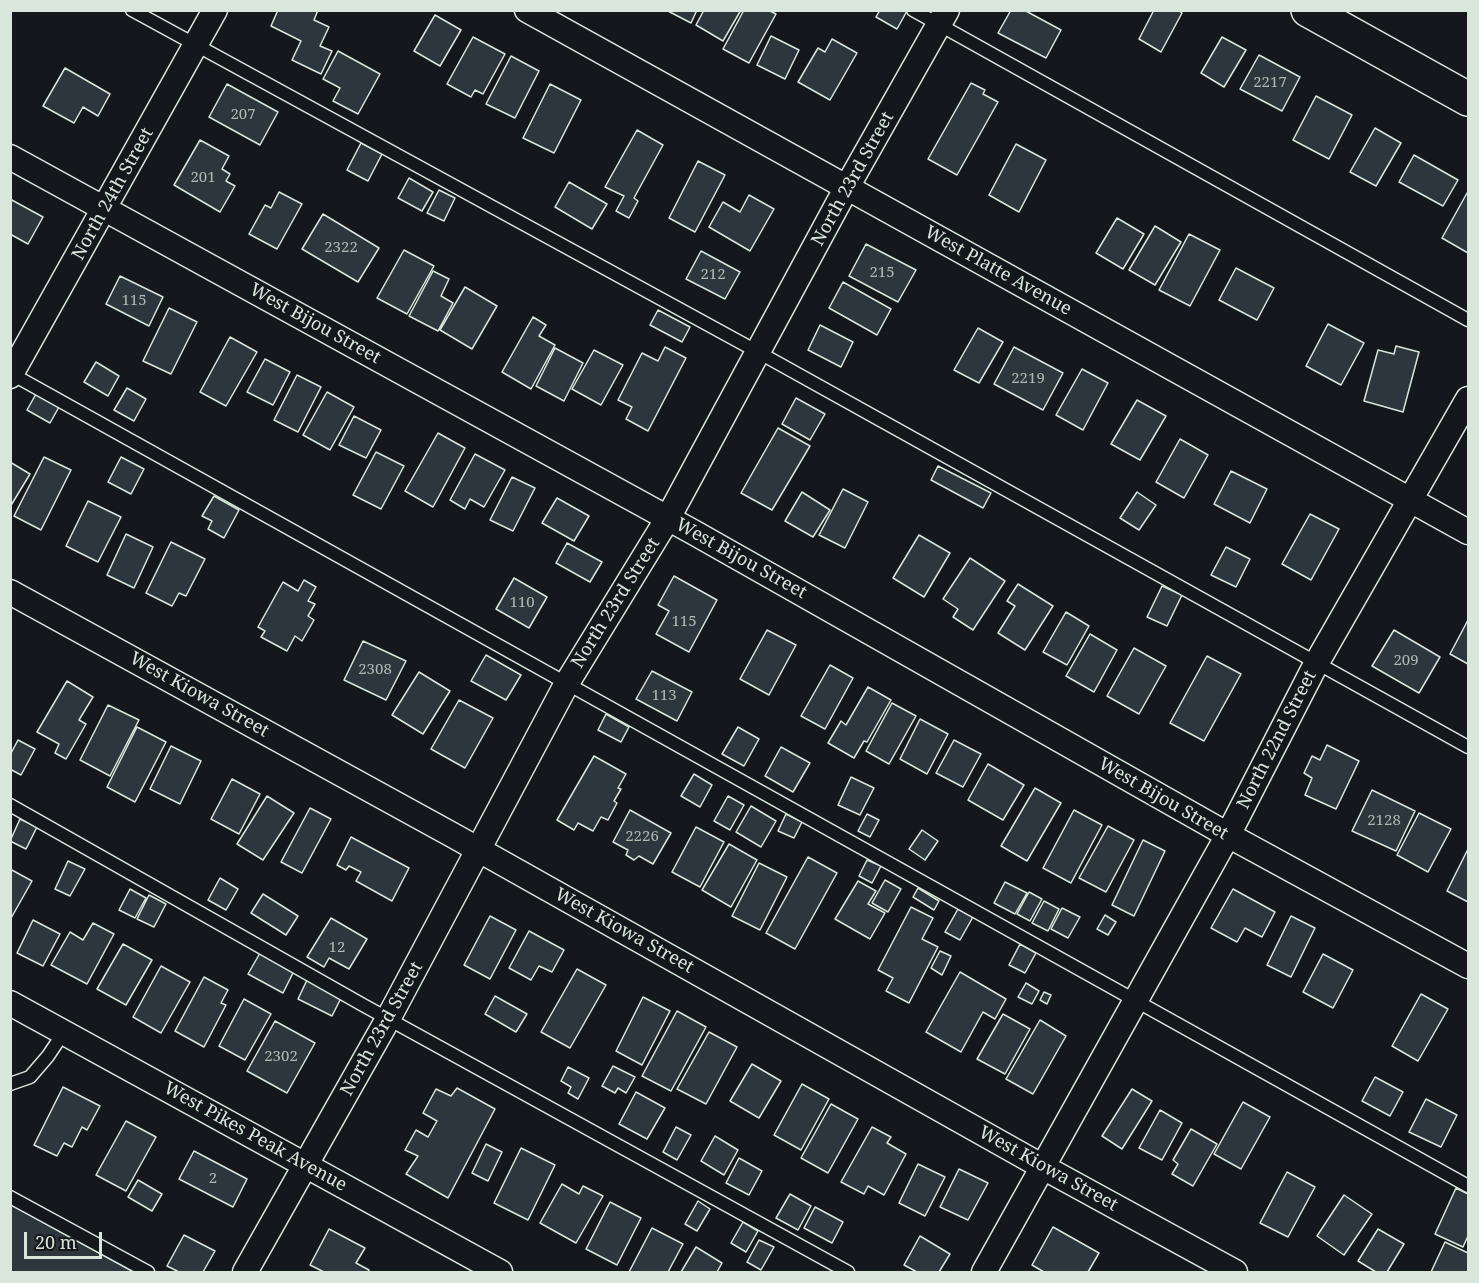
<!DOCTYPE html>
<html>
<head>
<meta charset="utf-8">
<style>
	body { margin:0 }
	#map { position:relative; width:1479px; height:1283px; overflow:hidden; background:#14181c; font-family:"Noto Serif",serif }
	canvas { display:block }
	.frame { position:absolute; inset:0; border:12px solid #d8e6dc; pointer-events:none }
	.scale { position:absolute; left:24px; top:1232px; width:78px; height:27px; box-sizing:border-box; border:3px solid #d8e6dc; border-top:0; padding-left:8px; font-size:18px; line-height:21px; white-space:nowrap; color:#d8e6dc; -webkit-text-stroke:4px #14181c; paint-order:stroke }
</style>
</head>
<body>
<div id="map">
<canvas width="1479" height="1283"></canvas>
<div class="frame"></div>
<div class="scale">20 m</div>
</div>
<script>
const g = document.querySelector('canvas').getContext('2d');
g.lineJoin = 'round';
function fill(path, color) {
  g.fillStyle = color;
  g.fill(path, 'evenodd');
}
function toPath(rows) {
  const path = new Path2D();
  for (const r of rows) {
    path.moveTo(r[0], r[1]);
    for (let i = 2; i < r.length; i += 2) path.lineTo(r[i], r[i + 1]);
  }
  return path;
}
function trace(path, color, width, dash) {
  g.strokeStyle = color;
  g.lineWidth = width;
  g.lineCap = dash ? 'butt' : 'round';
  g.setLineDash(dash || []);
  g.stroke(path);
}
function drawText(font, color, halo, rows, align = 'center') {
  g.font = font + ' "Noto Serif",serif';
  g.lineWidth = 4.5;
  g.setLineDash([]);
  g.textBaseline = 'middle';
  g.strokeStyle = halo;
  g.fillStyle = color;
  for (const [text, x, y, turn = 0] of rows) {
    g.save();
    g.translate(x, y);
    g.rotate((+turn || 0) * Math.PI / 180);
    g.textAlign = isNaN(turn) ? turn : align;
    if (halo) g.strokeText(text, 0, 0);
    g.fillText(text, 0, 0);
    g.restore();
  }
}
const building = toPath([
	[278,10,318,10,314,20,329,27,320,46,332,51,321,74,292,60,301,41,271,26,278,10],
	[666,10,697,10,691,23,666,10],
	[704,10,741,10,723,41,696,25,704,10],
	[744,10,768,10,776,14,749,63,723,49,744,10],
	[880,10,906,10,907,11,897,29,876,17,880,10],
	[1011,10,1024,10,1061,30,1046,58,998,33,1011,10],
	[1154,10,1178,10,1182,13,1161,52,1139,39,1154,10],
	[435,15,461,30,440,66,414,51,435,15],
	[771,36,799,50,785,79,757,65,771,36],
	[473,37,505,54,483,94,475,90,471,97,447,84,473,37],
	[1222,37,1246,50,1224,87,1201,73,1222,37],
	[832,39,857,53,830,100,798,82,818,48,825,52,832,39],
	[338,51,380,74,358,114,333,101,340,88,323,79,338,51],
	[1259,55,1300,77,1282,111,1240,89,1259,55],
	[511,56,539,71,515,118,486,104,511,56],
	[65,68,110,94,98,116,83,107,74,123,43,106,65,68],
	[971,83,985,90,983,94,998,102,957,175,928,159,971,83],
	[227,84,278,112,260,145,209,117,227,84],
	[550,84,581,100,554,153,523,138,550,84],
	[1316,96,1352,115,1329,159,1293,140,1316,96],
	[1375,128,1401,143,1376,186,1350,172,1375,128],
	[637,130,663,145,634,198,638,201,629,218,616,211,624,196,605,187,637,130],
	[200,140,229,156,222,169,230,174,226,181,235,186,220,212,174,185,200,140],
	[361,143,382,154,368,181,347,170,361,143],
	[1016,144,1046,160,1019,212,989,195,1016,144],
	[1414,155,1458,180,1443,206,1399,182,1414,155],
	[698,161,725,175,695,232,669,218,698,161],
	[409,178,433,192,422,211,398,198,409,178],
	[569,182,607,204,592,229,555,207,569,182],
	[439,190,455,198,444,221,427,213,439,190],
	[279,192,302,204,277,249,249,234,265,205,271,208,279,192],
	[1467,193,1468,194,1468,253,1442,238,1467,193],
	[749,195,774,209,750,251,709,227,723,202,740,212,749,195],
	[10,199,43,217,28,244,10,234,10,199],
	[323,214,379,248,358,282,302,249,323,214],
	[1117,218,1144,234,1123,269,1096,253,1117,218],
	[1155,226,1181,242,1155,285,1129,270,1155,226],
	[1189,234,1220,250,1190,306,1159,290,1189,234],
	[866,244,916,270,898,302,849,276,866,244],
	[404,250,434,266,407,314,377,298,404,250],
	[701,251,740,272,725,299,686,279,701,251],
	[1236,268,1274,288,1257,320,1219,300,1236,268],
	[433,271,449,279,441,296,453,303,438,331,409,316,433,271],
	[120,276,163,297,149,326,106,304,120,276],
	[843,282,891,309,877,335,829,308,843,282],
	[465,287,497,306,472,349,440,330,465,287],
	[169,308,197,322,171,374,143,361,169,308],
	[658,310,690,327,682,342,650,325,658,310],
	[533,317,546,325,539,336,555,345,531,389,502,372,533,317],
	[1328,324,1364,343,1341,385,1306,366,1328,324],
	[820,325,853,342,841,367,808,350,820,325],
	[978,328,1003,342,979,383,954,370,978,328],
	[230,337,257,352,226,406,200,392,230,337],
	[1396,346,1419,352,1403,412,1364,401,1378,350,1394,354,1396,346],
	[665,347,686,358,648,431,626,419,632,407,618,400,642,353,658,361,665,347],
	[1014,347,1063,373,1043,410,994,384,1014,347],
	[555,348,583,363,564,401,536,386,555,348],
	[594,350,623,365,601,405,572,389,594,350],
	[265,359,290,372,273,405,247,392,265,359],
	[96,362,119,376,108,396,84,382,96,362],
	[1082,369,1108,383,1083,430,1056,415,1082,369],
	[297,375,321,387,298,432,274,420,297,375],
	[127,388,146,399,134,421,114,410,127,388],
	[327,392,354,407,330,450,303,435,327,392],
	[36,394,59,407,50,423,27,410,36,394],
	[796,398,825,414,810,440,782,424,796,398],
	[1137,400,1166,416,1140,460,1111,444,1137,400],
	[354,416,381,430,366,458,339,445,354,416],
	[778,428,810,446,772,510,741,493,778,428],
	[438,433,465,448,433,507,405,491,438,433],
	[1180,439,1208,455,1184,498,1156,482,1180,439],
	[376,452,404,466,381,509,353,495,376,452],
	[475,454,505,470,484,507,470,499,465,509,450,500,475,454],
	[44,457,71,470,41,530,14,516,44,457],
	[121,457,144,469,131,494,108,482,121,457],
	[10,462,30,474,10,507,10,462],
	[938,466,991,493,983,508,931,480,938,466],
	[1231,471,1267,489,1250,523,1214,504,1231,471],
	[512,477,535,488,513,531,490,520,512,477],
	[843,489,868,502,845,548,819,535,843,489],
	[802,492,830,510,813,537,785,521,802,492],
	[1137,492,1156,505,1139,530,1120,518,1137,492],
	[214,496,239,510,224,538,208,529,212,521,202,516,214,496],
	[557,498,589,516,574,541,542,523,557,498],
	[88,501,121,517,98,562,66,546,88,501],
	[1310,514,1339,529,1311,580,1282,564,1310,514],
	[126,534,153,547,134,588,107,575,126,534],
	[919,535,950,553,924,597,893,578,919,535],
	[171,542,205,559,186,596,179,593,172,606,146,593,171,542],
	[567,543,602,562,590,582,556,563,567,543],
	[1226,547,1250,559,1236,587,1211,575,1226,547],
	[970,558,1005,581,973,630,953,617,958,609,943,599,970,558],
	[674,576,717,600,689,652,656,634,669,611,658,605,674,576],
	[514,578,547,597,529,628,496,609,514,578],
	[304,580,316,587,308,601,315,604,308,616,314,620,302,641,295,636,287,651,261,637,265,631,258,627,283,582,298,591,304,580],
	[1018,584,1053,606,1025,650,998,633,1015,606,1007,601,1018,584],
	[1162,586,1182,595,1167,626,1147,617,1162,586],
	[1066,612,1089,626,1067,665,1043,652,1066,612],
	[1468,620,1468,664,1450,654,1468,620],
	[767,630,796,645,769,695,740,679,767,630],
	[1394,630,1440,657,1419,693,1372,666,1394,630],
	[1090,634,1117,650,1094,692,1066,676,1090,634],
	[363,641,406,661,386,700,344,680,363,641],
	[1134,648,1166,666,1139,714,1107,696,1134,648],
	[486,655,521,675,506,700,471,681,486,655],
	[1207,656,1241,674,1204,741,1170,723,1207,656],
	[830,665,853,678,825,729,801,716,830,665],
	[652,671,692,692,677,721,636,699,652,671],
	[419,672,450,691,423,734,392,715,419,672],
	[67,681,93,697,79,720,86,724,66,759,55,753,59,744,37,732,67,681],
	[868,687,891,700,867,742,864,741,854,758,828,743,841,721,846,725,868,687],
	[459,700,493,718,465,768,431,749,459,700],
	[892,703,916,716,889,764,866,751,892,703],
	[108,705,139,720,110,776,80,760,108,705],
	[606,714,629,727,621,742,598,730,606,714],
	[920,719,948,734,927,774,900,759,920,719],
	[137,727,166,742,135,802,107,787,137,727],
	[738,727,759,739,744,766,722,754,738,727],
	[18,740,35,749,21,775,10,769,10,755,18,740],
	[954,740,981,754,963,787,936,773,954,740],
	[1327,745,1359,761,1336,809,1305,795,1312,778,1304,773,1312,756,1320,760,1327,745],
	[171,746,201,761,180,804,150,789,171,746],
	[781,747,810,763,793,792,765,776,781,747],
	[594,756,626,774,618,788,621,789,614,801,617,803,608,820,601,817,593,831,578,823,574,830,557,820,594,756],
	[988,764,1024,785,1003,820,968,800,988,764],
	[694,774,712,785,700,807,681,796,694,774],
	[851,777,874,788,860,815,838,805,851,777],
	[232,779,260,794,239,834,211,819,232,779],
	[1035,788,1061,803,1027,861,1001,846,1035,788],
	[1372,790,1415,811,1396,851,1352,831,1372,790],
	[267,796,294,813,263,860,237,844,267,796],
	[728,796,744,805,730,830,714,821,728,796],
	[751,806,776,821,761,847,736,832,751,806],
	[310,808,331,819,302,873,281,862,310,808],
	[630,810,671,833,653,864,639,856,634,860,626,855,628,850,613,842,630,810],
	[1074,810,1102,825,1071,883,1043,868,1074,810],
	[1419,813,1451,829,1428,872,1397,855,1419,813],
	[786,814,802,822,794,838,778,831,786,814],
	[867,814,879,820,870,837,858,831,867,814],
	[20,819,37,827,26,849,10,841,20,819],
	[1108,826,1134,840,1106,892,1079,878,1108,826],
	[696,827,724,842,700,887,672,872,696,827],
	[922,830,938,841,925,860,909,849,922,830],
	[351,837,409,868,392,901,356,881,361,872,349,866,346,870,337,865,351,837],
	[1143,840,1165,851,1134,916,1112,905,1143,840],
	[729,844,757,860,731,907,702,890,729,844],
	[1468,849,1468,902,1447,891,1468,849],
	[808,857,837,873,795,949,766,933,808,857],
	[867,860,881,866,872,883,859,876,867,860],
	[68,861,85,869,70,896,55,889,68,861],
	[759,863,787,877,760,930,732,916,759,863],
	[10,869,32,881,10,920,10,869],
	[220,878,238,889,226,910,208,900,220,878],
	[885,880,901,889,888,912,872,903,885,880],
	[858,881,876,891,868,904,885,913,870,939,835,919,858,881],
	[1005,882,1027,893,1015,914,994,903,1005,882],
	[918,888,939,901,934,910,913,897,918,888],
	[130,889,146,898,135,918,119,910,130,889],
	[1233,889,1275,912,1262,937,1245,928,1237,942,1211,928,1233,889],
	[1029,892,1042,899,1030,921,1017,914,1029,892],
	[263,894,298,916,286,935,251,913,263,894],
	[149,895,166,904,154,927,137,919,149,895],
	[1044,901,1059,909,1048,931,1032,923,1044,901],
	[911,907,933,918,922,939,938,947,909,1003,886,991,893,978,878,970,911,907],
	[1062,908,1080,917,1068,938,1051,929,1062,908],
	[958,909,973,917,960,940,945,932,958,909],
	[1105,915,1116,922,1108,935,1097,929,1105,915],
	[490,916,516,930,490,979,464,965,490,916],
	[1291,916,1315,928,1291,977,1267,965,1291,916],
	[331,918,367,939,349,969,329,958,324,967,307,957,331,918],
	[33,920,60,934,43,966,17,953,33,920],
	[93,923,114,934,87,984,51,965,70,932,83,940,93,923],
	[529,931,564,950,552,972,539,966,531,980,509,968,529,931],
	[123,944,152,960,126,1005,97,989,123,944],
	[1020,944,1036,953,1025,973,1009,965,1020,944],
	[940,951,951,956,942,975,931,968,940,951],
	[260,953,294,971,283,993,248,974,260,953],
	[1323,954,1353,970,1333,1008,1303,992,1323,954],
	[161,966,190,982,161,1033,133,1017,161,966],
	[577,969,606,985,570,1048,541,1032,577,969],
	[960,972,1006,999,995,1019,983,1012,961,1052,926,1032,960,972],
	[204,977,228,990,221,1003,226,1005,204,1047,175,1031,204,977],
	[307,980,341,998,332,1016,298,999,307,980],
	[1026,983,1039,991,1032,1004,1018,997,1026,983],
	[1044,992,1051,995,1047,1004,1040,1000,1044,992],
	[1421,994,1448,1009,1418,1061,1392,1046,1421,994],
	[495,996,527,1014,516,1032,485,1014,495,996],
	[643,997,670,1011,642,1065,616,1051,643,997],
	[244,999,271,1014,245,1060,219,1046,244,999],
	[677,1011,706,1027,671,1091,642,1076,677,1011],
	[1003,1014,1030,1029,1005,1074,977,1059,1003,1014],
	[1040,1020,1066,1036,1033,1094,1006,1079,1040,1020],
	[275,1021,315,1043,287,1093,247,1071,275,1021],
	[709,1032,737,1047,706,1104,677,1089,709,1032],
	[752,1064,781,1081,759,1118,730,1101,752,1064],
	[613,1066,635,1077,626,1093,618,1088,615,1093,602,1086,613,1066],
	[568,1067,589,1078,578,1099,568,1093,571,1087,561,1081,568,1067],
	[1375,1077,1403,1092,1390,1116,1362,1101,1375,1077],
	[802,1084,829,1099,801,1150,774,1135,802,1084],
	[63,1087,100,1106,87,1130,82,1127,72,1147,64,1143,57,1156,34,1145,63,1087],
	[457,1088,495,1109,448,1198,406,1174,418,1156,405,1150,416,1130,428,1137,437,1121,423,1113,436,1089,451,1096,457,1088],
	[1132,1089,1152,1101,1122,1149,1102,1136,1132,1089],
	[636,1092,665,1108,647,1139,619,1124,636,1092],
	[1426,1099,1457,1115,1441,1147,1409,1132,1426,1099],
	[1243,1102,1270,1117,1241,1169,1214,1154,1243,1102],
	[831,1104,858,1119,828,1173,801,1158,831,1104],
	[1160,1110,1182,1123,1162,1160,1139,1148,1160,1110],
	[126,1121,156,1137,126,1191,96,1175,126,1121],
	[676,1127,691,1135,677,1160,663,1152,676,1127],
	[872,1127,891,1137,887,1143,906,1154,884,1195,868,1186,864,1194,841,1182,872,1127],
	[1191,1129,1217,1144,1193,1186,1172,1174,1178,1164,1173,1160,1191,1129],
	[715,1136,738,1150,724,1175,701,1161,715,1136],
	[486,1144,502,1152,488,1181,472,1173,486,1144],
	[521,1148,555,1165,528,1220,494,1203,521,1148],
	[194,1151,247,1179,233,1207,179,1179,194,1151],
	[739,1158,762,1171,749,1195,726,1183,739,1158],
	[918,1164,945,1177,925,1216,899,1203,918,1164],
	[959,1169,988,1183,968,1220,940,1207,959,1169],
	[1287,1172,1315,1187,1288,1237,1260,1223,1287,1172],
	[138,1180,162,1194,152,1211,128,1197,138,1180],
	[562,1184,579,1194,583,1186,603,1196,576,1243,540,1223,562,1184],
	[1456,1188,1468,1194,1468,1236,1463,1247,1435,1234,1456,1188],
	[790,1194,811,1206,798,1230,776,1218,790,1194],
	[1344,1195,1372,1214,1344,1255,1317,1236,1344,1195],
	[698,1201,710,1209,697,1231,685,1224,698,1201],
	[610,1202,641,1218,617,1265,586,1249,610,1202],
	[10,1204,132,1271,131,1272,10,1272,10,1204],
	[815,1207,843,1222,832,1243,804,1228,815,1207],
	[743,1222,758,1231,746,1252,731,1243,743,1222],
	[1053,1227,1099,1253,1088,1272,1044,1272,1032,1265,1053,1227],
	[652,1228,683,1244,668,1272,629,1272,652,1228],
	[329,1229,365,1248,356,1263,369,1270,368,1272,324,1272,310,1265,329,1229],
	[1378,1229,1404,1244,1387,1272,1376,1272,1358,1261,1378,1229],
	[184,1235,215,1251,203,1272,179,1272,167,1266,184,1235],
	[920,1236,950,1254,939,1272,917,1272,904,1265,920,1236],
	[759,1240,774,1247,761,1270,747,1262,759,1240],
	[1445,1242,1468,1253,1468,1272,1431,1272,1445,1242],
	[696,1247,722,1263,717,1272,681,1272,696,1247]
]);
fill(building, '#2c363c');
trace(building, '#d8e6dc', 1.5);
const lane = toPath([
	[132,10,758,352,1468,747],
	[913,10,1468,320],
	[10,373,1468,1186],
	[10,805,363,1005,848,1272],
	[10,1084,30,1077,48,1056,64,1032],
	[10,1197,148,1272]
]);
const street = toPath([
	[527,10,1468,532],
	[10,157,693,532,1228,835,1468,966],
	[10,376,215,10],
	[10,592,456,837,1043,1167,1235,1272],
	[10,1003,500,1272],
	[245,1272,388,1019,567,683,668,518,847,187,947,10],
	[984,1272,1228,835,1316,664,1468,399]
]);
const secondary = toPath([
	[1308,10,1468,99]
]);
trace(lane, '#d8e6dc', 15);
trace(street, '#d8e6dc', 27);
trace(secondary, '#d8e6dc', 36);
trace(lane, '#14181c', 12);
trace(street, '#14181c', 24);
trace(secondary, '#14181c', 33);
drawText('15px', '#adbab4', null, [
	["2217",1270,83],
	["207",243,115],
	["201",203,178],
	["2322",341,248],
	["215",882,273],
	["212",713,275],
	["115",134,301],
	["2219",1028,379],
	["110",522,603],
	["115",684,622],
	["209",1406,661],
	["2308",375,670],
	["113",664,696],
	["2128",1384,821],
	["2226",642,837],
	["12",337,948],
	["2302",281,1057],
	["2",213,1179]
]);
drawText('18px', '#d8e6dc', '#14181c', [
	["North 23rd Street",853,179,-61],
	["North 24th Street",113,194,-61],
	["West Platte Avenue",998,271,29],
	["West Bijou Street",315,324,29],
	["West Bijou Street",741,559,29],
	["North 23rd Street",616,603,-58],
	["West Kiowa Street",199,695,29],
	["North 22nd Street",1277,740,-63],
	["West Bijou Street",1163,799,30],
	["West Kiowa Street",624,931,29],
	["North 23rd Street",382,1029,-61],
	["West Pikes Peak Avenue",255,1137,29],
	["West Kiowa Street",1048,1169,29]
]);
</script>
</body>
</html>
